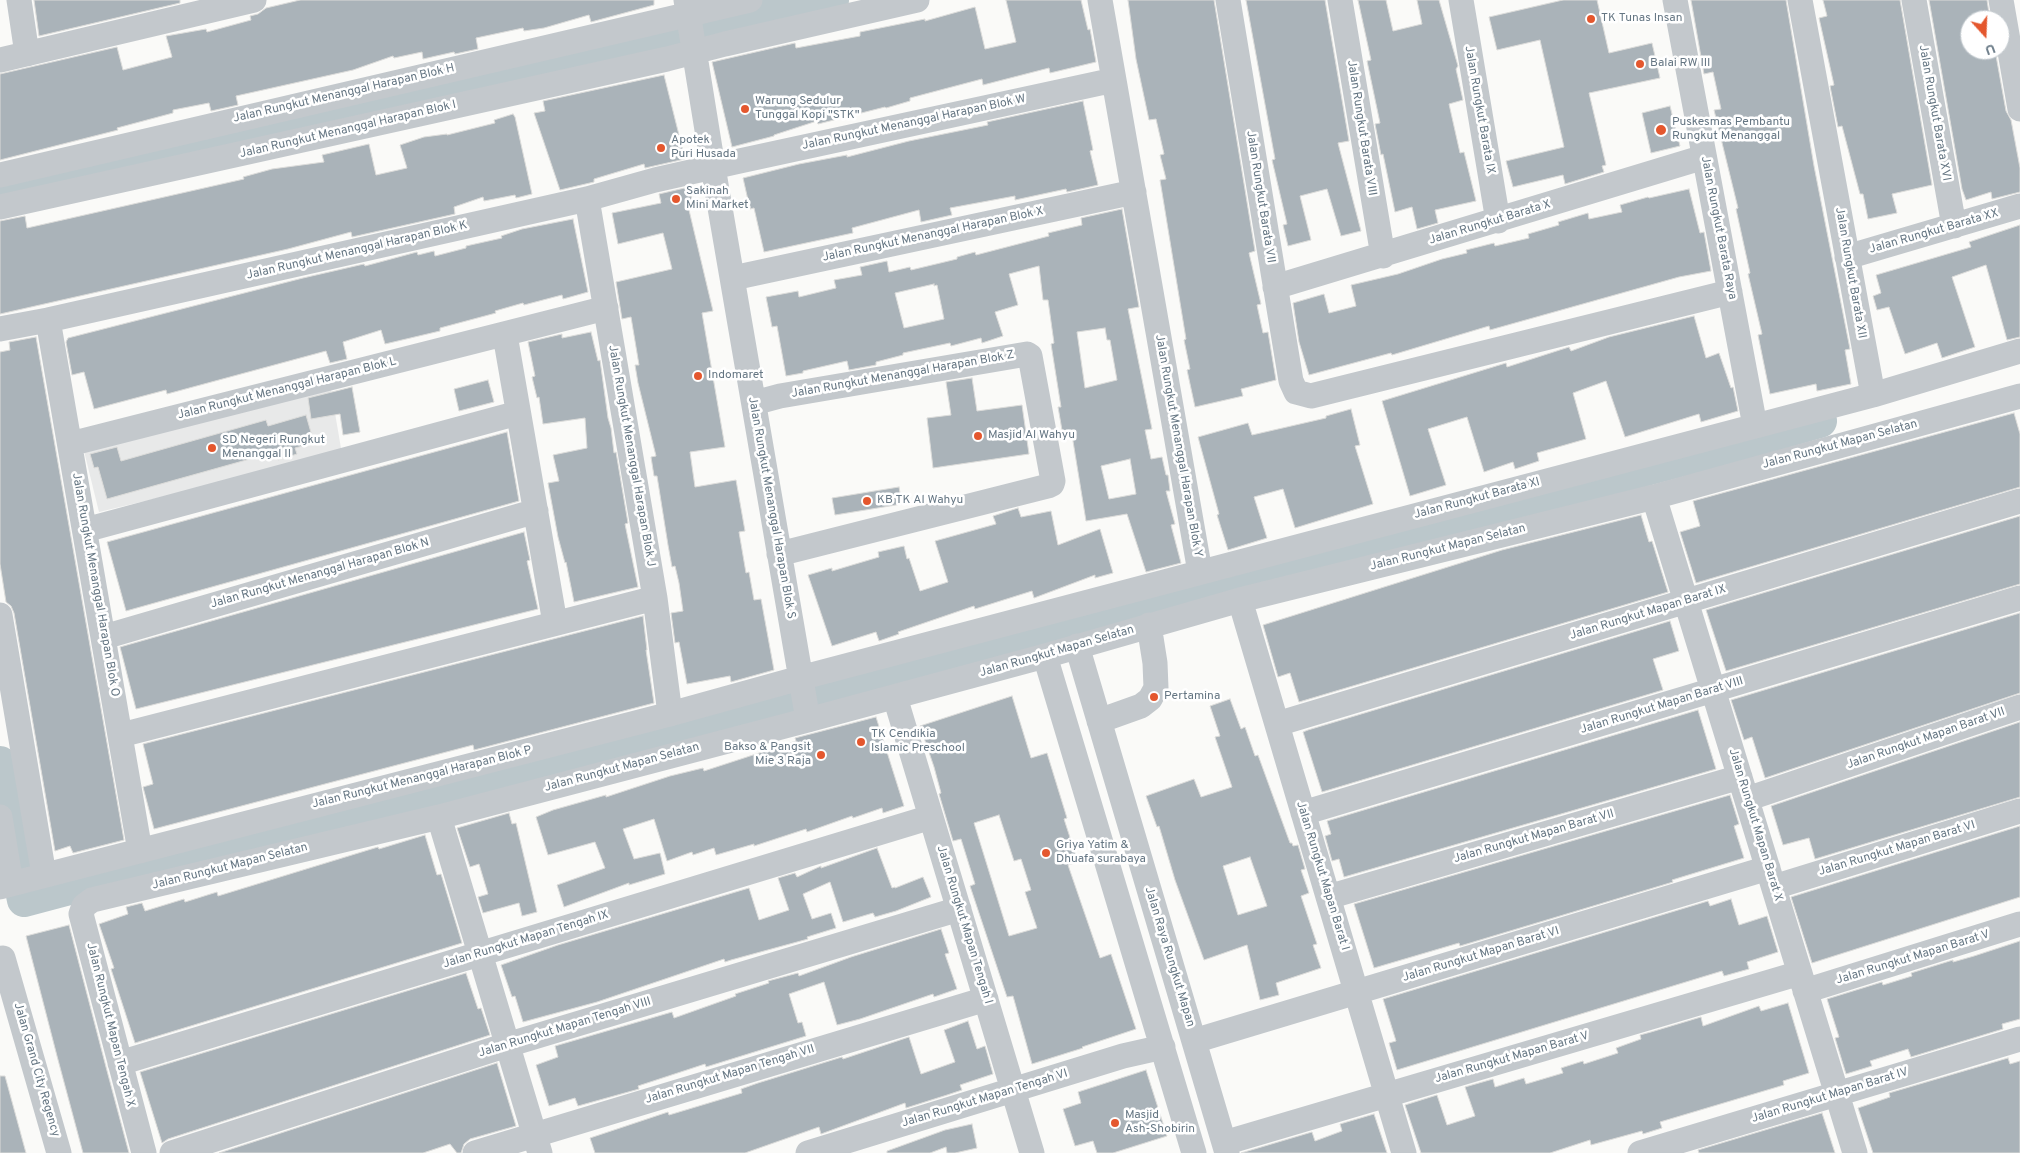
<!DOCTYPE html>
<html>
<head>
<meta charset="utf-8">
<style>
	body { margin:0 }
	#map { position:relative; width:2020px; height:1153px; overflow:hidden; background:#fafaf8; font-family:Overpass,sans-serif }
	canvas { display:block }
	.north { position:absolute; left:1960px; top:10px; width:50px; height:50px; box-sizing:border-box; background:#fff; border:1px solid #c1c8cd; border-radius:50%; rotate:160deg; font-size:14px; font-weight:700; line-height:20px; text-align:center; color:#657683 }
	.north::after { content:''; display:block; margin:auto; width:18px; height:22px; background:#e4572e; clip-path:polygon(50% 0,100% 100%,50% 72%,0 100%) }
</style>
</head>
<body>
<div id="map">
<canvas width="2020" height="1153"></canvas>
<div class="north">U</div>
</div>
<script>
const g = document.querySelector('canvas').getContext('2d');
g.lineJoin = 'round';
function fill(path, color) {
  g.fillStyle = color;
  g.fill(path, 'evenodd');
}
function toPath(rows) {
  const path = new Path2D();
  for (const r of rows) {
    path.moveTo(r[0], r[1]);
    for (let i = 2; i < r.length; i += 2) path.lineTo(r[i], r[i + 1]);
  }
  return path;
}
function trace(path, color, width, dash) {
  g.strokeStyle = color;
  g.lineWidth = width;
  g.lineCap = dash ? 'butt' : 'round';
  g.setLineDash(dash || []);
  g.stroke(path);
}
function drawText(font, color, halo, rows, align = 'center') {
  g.font = font + ' Overpass,sans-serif';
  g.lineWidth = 5;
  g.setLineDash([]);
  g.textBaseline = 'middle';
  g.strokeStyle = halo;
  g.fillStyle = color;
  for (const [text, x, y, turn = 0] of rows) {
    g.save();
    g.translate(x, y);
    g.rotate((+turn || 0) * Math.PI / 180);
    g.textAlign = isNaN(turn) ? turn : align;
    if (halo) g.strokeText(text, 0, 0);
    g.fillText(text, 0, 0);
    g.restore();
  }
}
fill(toPath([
	[330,384,342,454,99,512,82,443]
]), '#e8e9e9');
trace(toPath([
	[0,189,501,77,832,0],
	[0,763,13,847,24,900,1740,444,1820,421]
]), '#bbc7cb', 34);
const building = toPath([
	[34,0,180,0,180,3,39,36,34,0],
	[300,0,654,0,654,5,591,22,589,15,544,28,524,31,523,28,476,38,478,49,455,54,454,52,423,59,422,52,394,58,393,56,353,70,236,96,238,105,211,111,209,103,173,110,173,113,117,128,118,130,0,160,0,74,117,47,123,70,172,57,166,36,206,29,207,32,251,20,250,16,258,14,266,8,300,0],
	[1006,0,1081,0,1088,30,1090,29,1096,62,1050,73,1049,68,983,85,982,79,910,98,910,101,886,108,885,107,818,124,817,121,774,135,774,136,732,147,712,62,795,43,796,48,860,36,860,32,925,19,925,21,975,7,985,49,1016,42,1006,0],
	[1128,0,1214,0,1255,251,1249,253,1261,304,1257,305,1263,333,1268,332,1276,380,1241,389,1243,396,1195,407,1187,370,1190,369,1184,340,1186,339,1160,180,1166,179,1160,155,1164,154,1156,119,1149,120,1136,59,1128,0],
	[1246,0,1325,0,1349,141,1338,143,1361,231,1341,236,1327,189,1300,196,1311,240,1288,246,1283,225,1287,224,1272,160,1275,159,1246,0],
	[1358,0,1386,0,1393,31,1422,24,1417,0,1439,0,1458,66,1456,69,1463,100,1449,104,1460,153,1464,152,1476,201,1435,210,1438,223,1417,229,1412,207,1395,212,1383,154,1381,155,1375,124,1380,123,1367,61,1371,60,1358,0],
	[1563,0,1597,0,1609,53,1652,43,1660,78,1589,93,1606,165,1602,166,1604,172,1565,184,1563,175,1513,187,1506,161,1564,147,1540,40,1497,50,1489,17,1563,0],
	[1691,0,1786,0,1814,166,1850,349,1845,350,1851,384,1817,391,1816,384,1770,394,1758,335,1762,334,1748,274,1750,273,1736,209,1738,208,1714,110,1721,109,1713,72,1704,74,1691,0],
	[1823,0,1900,0,1932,185,1892,194,1897,213,1868,219,1863,194,1860,194,1842,126,1838,127,1830,86,1834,85,1819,18,1827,16,1823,0],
	[1929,0,1987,0,1990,20,1970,20,1970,50,1995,50,2006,111,2011,120,2020,168,2020,192,1992,199,1991,192,1966,200,1962,189,1929,0],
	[664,75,685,159,645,168,644,164,594,179,594,182,560,190,534,113,545,111,543,101,664,75],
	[1083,101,1093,150,1090,151,1098,185,1067,192,1066,189,1015,200,1015,196,950,208,952,215,921,222,919,210,852,228,853,233,764,252,754,208,750,209,743,178,799,164,847,155,847,157,909,141,988,125,987,122,1083,101],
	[1670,106,1680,146,1651,153,1642,113,1670,106],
	[513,114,515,117,532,194,516,198,515,195,484,201,483,197,454,207,455,214,352,237,351,232,288,249,0,314,0,221,25,216,27,228,244,179,243,177,272,169,324,162,322,155,369,144,376,175,407,168,400,145,424,137,447,134,447,135,495,123,494,120,513,114],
	[689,187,694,209,689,210,713,311,702,313,725,447,690,452,695,487,736,480,745,531,739,532,746,573,749,572,754,600,761,599,774,670,731,682,730,676,687,684,679,642,675,643,671,613,683,611,679,583,675,566,672,567,668,545,657,476,654,476,651,457,656,456,638,383,635,365,639,365,631,317,622,319,616,282,672,269,663,233,618,244,612,213,661,203,659,194,689,187],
	[1689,189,1700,233,1704,232,1711,271,1679,277,1490,330,1489,326,1392,355,1391,353,1309,375,1299,342,1293,303,1324,294,1329,313,1356,306,1351,285,1398,274,1442,259,1467,253,1466,250,1494,243,1495,246,1529,238,1528,234,1559,225,1558,222,1588,213,1589,219,1622,212,1620,205,1648,197,1649,198,1689,189],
	[1122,209,1139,307,1128,309,1152,429,1145,430,1151,459,1162,457,1166,475,1168,475,1170,491,1166,491,1175,524,1171,525,1181,563,1146,572,1127,514,1086,521,1072,435,1063,436,1058,407,1061,407,1051,344,1054,343,1048,300,1043,300,1039,266,1009,274,1018,305,995,312,1003,336,982,343,981,338,951,346,950,343,903,353,903,355,876,362,876,365,849,370,847,361,803,371,803,373,786,376,777,326,772,327,766,297,798,291,799,297,836,288,834,280,862,275,860,267,887,261,889,272,910,267,911,270,957,259,957,257,975,252,976,255,1049,236,1048,233,1082,225,1081,218,1122,209],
	[934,284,934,286,937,285,944,319,904,328,895,293,934,284],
	[1105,328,1107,340,1110,340,1117,380,1085,388,1077,332,1105,328],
	[1130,459,1136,494,1109,499,1101,466,1130,459],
	[573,219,588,292,563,299,562,295,524,305,523,303,495,311,496,313,440,328,440,331,385,344,381,330,343,342,347,359,330,363,326,351,167,394,166,390,94,409,84,372,72,375,66,342,68,338,303,278,364,264,365,266,417,252,418,255,434,251,435,256,466,248,466,246,502,238,501,236,522,229,573,219],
	[2020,225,2020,337,2007,340,1986,265,1952,277,1975,347,1942,358,1937,343,1905,354,1889,307,1877,310,1873,296,1881,293,1876,275,1971,247,1969,242,2020,225],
	[1694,316,1706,358,1719,353,1731,388,1733,387,1738,411,1701,422,1699,414,1625,437,1606,381,1573,393,1586,439,1537,453,1539,461,1515,469,1513,462,1484,472,1467,417,1428,429,1446,485,1410,496,1382,401,1506,363,1507,367,1569,347,1571,351,1609,337,1694,316],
	[591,332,598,361,600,360,608,418,611,428,614,453,616,452,628,523,625,524,638,587,574,602,566,562,565,563,558,537,548,483,559,481,553,455,587,448,585,418,543,424,539,397,537,398,532,377,535,376,528,342,562,334,562,338,591,332],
	[36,337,124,840,73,853,70,846,55,851,14,613,11,606,6,602,0,564,0,352,10,350,9,342,36,337],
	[972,378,977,411,1022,405,1029,454,933,468,927,418,951,415,946,382,972,378],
	[488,380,494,402,459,411,454,389,488,380],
	[352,387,360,432,343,435,340,414,311,419,308,398,352,387],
	[1351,409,1360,445,1355,446,1373,504,1295,528,1283,489,1254,497,1267,538,1228,550,1217,515,1219,514,1198,437,1248,423,1252,435,1326,418,1326,416,1351,409],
	[2014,413,2020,434,2020,487,1696,583,1680,532,1700,526,1693,501,2014,413],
	[306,415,314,443,295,448,297,454,278,460,275,452,107,499,98,467,94,468,90,454,117,447,121,461,266,420,268,426,306,415],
	[507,432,519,501,126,611,107,542,507,432],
	[899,487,902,504,835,515,832,498,899,487],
	[1018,508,1021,517,1051,511,1058,545,1100,529,1113,573,1095,578,1095,575,1034,598,1032,591,975,609,974,606,898,632,899,634,879,641,876,632,832,646,808,575,832,568,832,571,879,557,878,552,904,546,907,559,909,558,920,591,948,582,935,541,996,524,993,516,1018,508],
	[1641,515,1649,542,1652,541,1668,592,1299,702,1290,673,1278,677,1263,625,1502,550,1641,515],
	[2020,516,2020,584,1726,671,1706,610,2020,516],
	[524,532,530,560,527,561,538,609,136,709,120,647,524,532],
	[2020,613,2020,693,1765,778,1752,737,1744,740,1731,700,2020,613],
	[643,616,647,650,646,650,654,703,474,750,473,745,154,829,143,787,153,784,143,744,643,616],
	[1670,621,1679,651,1653,659,1663,690,1322,792,1303,732,1308,730,1670,621],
	[1012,696,1031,758,1047,753,1067,818,1064,819,1078,862,1068,865,1100,958,1111,954,1136,1029,1082,1047,1083,1048,1032,1064,1013,996,1007,997,970,886,975,884,961,839,953,841,939,794,941,793,934,767,920,726,1012,696],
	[999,815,1014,861,1021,859,1031,890,1025,892,1037,928,1009,936,974,823,999,815],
	[1230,699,1241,729,1245,727,1255,756,1258,755,1290,843,1292,843,1293,846,1298,845,1305,869,1301,870,1309,893,1301,896,1317,944,1313,945,1321,968,1276,983,1279,995,1260,1000,1247,945,1204,960,1175,880,1159,826,1157,827,1146,796,1194,779,1201,797,1232,787,1215,737,1220,736,1210,706,1230,699],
	[1250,857,1267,906,1238,915,1223,866,1250,857],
	[1698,710,1716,769,1344,877,1339,859,1332,861,1325,836,1331,834,1327,821,1698,710],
	[876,717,904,806,883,813,882,808,853,818,852,816,807,832,806,829,754,846,754,844,716,855,714,848,693,855,692,852,667,861,654,819,623,829,634,859,660,853,665,874,629,885,629,883,564,907,557,885,605,868,595,842,548,855,536,817,553,810,606,795,606,797,670,776,703,768,704,771,796,741,795,738,876,717],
	[2020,722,2020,797,1815,859,1809,838,1783,845,1771,806,2020,722],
	[1730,795,1739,824,1734,826,1744,858,1672,880,1673,882,1460,946,1459,943,1374,968,1354,904,1730,795],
	[509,813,512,824,516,823,537,912,522,916,519,903,483,913,478,897,488,894,479,864,470,867,457,828,509,813],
	[2020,826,2020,897,1812,963,1791,897,2020,826],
	[425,835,437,875,441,874,462,943,135,1043,111,969,114,968,99,924,128,914,126,907,142,903,145,911,184,899,185,902,217,892,218,896,378,847,379,849,425,835],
	[877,848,892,888,895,887,895,888,923,877,931,897,896,911,875,917,873,913,843,922,830,882,803,894,812,919,831,913,836,928,807,937,808,939,731,960,725,962,724,959,597,1002,523,1022,515,996,512,997,501,965,558,945,749,888,759,920,789,910,778,878,795,873,797,877,821,866,821,868,877,848],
	[1731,899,1739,925,1767,916,1778,952,1747,962,1749,969,1724,976,1722,971,1397,1070,1389,1043,1396,1041,1383,999,1708,901,1710,906,1731,899],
	[69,925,106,1067,129,1153,83,1153,57,1056,26,936,69,925],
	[941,929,949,953,945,954,957,989,934,997,933,994,860,1019,837,1025,824,982,789,994,798,1023,802,1022,806,1036,706,1067,705,1064,638,1086,639,1089,578,1106,575,1098,549,1106,536,1065,558,1057,555,1046,672,1012,674,1018,736,996,735,994,769,983,768,981,798,973,799,976,851,957,941,929],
	[2020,941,2020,1019,2002,1024,2003,1029,1911,1057,1908,1049,1870,1061,1872,1066,1846,1074,1835,1038,1839,1037,1827,999,1882,982,1883,985,1912,976,1911,973,1953,960,1953,962,1974,956,2020,941],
	[466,973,478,1009,481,1008,490,1035,168,1139,162,1143,140,1072,466,973],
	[1788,1003,1809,1073,1783,1081,1784,1085,1660,1122,1662,1128,1643,1134,1642,1131,1591,1145,1590,1140,1550,1153,1421,1153,1405,1105,1437,1095,1447,1125,1475,1116,1465,1087,1493,1079,1495,1087,1524,1078,1526,1084,1563,1073,1561,1068,1583,1061,1584,1064,1618,1053,1616,1048,1641,1039,1640,1035,1651,1032,1701,1017,1703,1026,1759,1006,1761,1011,1788,1003],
	[968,1021,977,1049,985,1046,993,1074,960,1085,962,1090,947,1095,906,1108,905,1103,821,1134,819,1127,745,1153,595,1153,590,1138,668,1112,669,1115,742,1093,741,1089,758,1083,842,1057,843,1059,909,1037,921,1074,955,1062,944,1030,968,1021],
	[2008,1058,2010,1064,2020,1061,2020,1153,1873,1153,1858,1108,1890,1097,1889,1093,2008,1058],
	[497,1063,516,1126,470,1139,464,1144,461,1153,457,1153,450,1144,423,1153,219,1153,497,1063],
	[1146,1070,1167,1136,1113,1153,1097,1153,1093,1141,1075,1146,1063,1109,1081,1103,1078,1092,1146,1070],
	[0,1076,5,1076,26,1153,0,1153,0,1076],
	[1822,1113,1835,1153,1699,1153,1698,1150,1822,1113],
	[1374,1114,1387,1153,1241,1153,1312,1132,1315,1141,1342,1131,1340,1124,1374,1114],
	[972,1124,977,1148,955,1153,947,1153,946,1147,930,1153,887,1153,887,1151,945,1130,972,1124]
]);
fill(building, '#aab3b9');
trace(building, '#dcdcda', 1);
trace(toPath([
	[19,0,27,54],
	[686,0,713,167,808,720],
	[1100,0,1200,572],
	[1228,0,1291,381,1296,392,1311,396,1730,292],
	[1340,0,1383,256],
	[1461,0,1498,221],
	[1675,0,1755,426],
	[1800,0,1873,395],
	[1914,0,1954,226],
	[2001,0,2020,109],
	[0,60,254,0],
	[0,175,750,0],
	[587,199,655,598,670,714],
	[0,207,667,59,725,44,917,0],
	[1847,257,2020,206],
	[733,278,1134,192],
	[1275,287,1704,157],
	[48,320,140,851],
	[0,329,48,320,587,199,655,180,735,162,1114,80],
	[505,335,555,623],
	[754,403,780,396,1027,354,1030,356,1053,481,1052,484,1048,486,779,554],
	[70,444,606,308],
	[1654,497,1855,1153],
	[85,530,518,413],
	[1240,600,1404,1153],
	[0,615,44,875],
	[104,637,536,511],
	[1077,646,1227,1153],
	[1045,656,1194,1153],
	[895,697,1032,1153],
	[1099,721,1141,706,1150,699,1156,688,1155,663,1149,625],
	[1277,724,2020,501],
	[121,735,655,598],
	[1747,799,2020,707],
	[1303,813,2020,598],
	[0,817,11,884],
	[439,817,540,1153],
	[0,887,670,714,800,678,1873,395,2020,351],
	[1774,887,2020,811],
	[1328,897,1740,777],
	[3,958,59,1153],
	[1805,991,2020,924],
	[1194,1041,1768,868],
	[120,1063,931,817],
	[1224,1143,1800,973],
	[144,1153,81,914,84,906,92,900,439,817,808,720,1045,656,1240,600,1654,497,2020,396],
	[172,1153,507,1045,959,909],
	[475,1153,986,999],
	[808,1153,1123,1056,1163,1047],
	[1640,1153,2020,1039]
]), '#c3c8cc', 25);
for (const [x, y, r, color] of [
	[1591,19,5,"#e4572e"],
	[1640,64,5,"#e4572e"],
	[745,109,5,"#e4572e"],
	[1661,130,6,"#e4572e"],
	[661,148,5,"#e4572e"],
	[676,199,5,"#e4572e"],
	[698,376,5,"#e4572e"],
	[978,436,5,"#e4572e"],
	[212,448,5,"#e4572e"],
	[867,501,5,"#e4572e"],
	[1154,697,5,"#e4572e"],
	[861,742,5,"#e4572e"],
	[821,755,5,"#e4572e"],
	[1046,853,5,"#e4572e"],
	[1115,1123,5,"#e4572e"]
]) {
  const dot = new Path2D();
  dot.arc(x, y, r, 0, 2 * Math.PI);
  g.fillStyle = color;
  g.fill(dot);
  trace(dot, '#fff', 2);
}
drawText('12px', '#657683', '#fff', [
	["TK Tunas Insan",1601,19],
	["Balai RW III",1650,64],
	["Warung Sedulur",755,102],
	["Tunggal Kopi \"STK\"",755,116],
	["Puskesmas Pembantu",1672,123],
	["Rungkut Menanggal",1672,137],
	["Apotek",671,141],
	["Puri Husada",671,155],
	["Sakinah",686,192],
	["Mini Market",686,206],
	["Indomaret",708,376],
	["Masjid Al Wahyu",988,436],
	["SD Negeri Rungkut",222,441],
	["Menanggal II",222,455],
	["KB TK Al Wahyu",877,501],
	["Pertamina",1164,697],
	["TK Cendikia",871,735],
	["Islamic Preschool",871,749],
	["Bakso & Pangsit",811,748,"right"],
	["Mie 3 Raja",811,762,"right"],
	["Griya Yatim &",1056,846],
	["Dhuafa surabaya",1056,860],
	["Masjid",1125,1116],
	["Ash-Shobirin",1125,1130]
], 'left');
drawText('12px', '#657683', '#fff', [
	["Jalan Rungkut Menanggal Harapan Blok H",344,94,-13],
	["Jalan Rungkut Barata IX",1479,110,80],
	["Jalan Rungkut Barata XVI",1934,113,80],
	["Jalan Rungkut Menanggal Harapan Blok W",914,123,-12],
	["Jalan Rungkut Barata VIII",1361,128,81],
	["Jalan Rungkut Menanggal Harapan Blok I",348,130,-13],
	["Jalan Rungkut Barata VII",1260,197,81],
	["Jalan Rungkut Barata X",1490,223,-17],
	["Jalan Rungkut Barata Raya",1718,228,79],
	["Jalan Rungkut Barata XX",1934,232,-16],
	["Jalan Rungkut Menanggal Harapan Blok X",933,235,-12],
	["Jalan Rungkut Menanggal Harapan Blok K",357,251,-13],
	["Jalan Rungkut Barata XII",1850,273,80],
	["Jalan Rungkut Menanggal Harapan Blok Z",903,375,-10],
	["Jalan Rungkut Menanggal Harapan Blok L",287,389,-14],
	["Jalan Rungkut Mapan Selatan",1840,445,-15],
	["Jalan Rungkut Menanggal Harapan Blok Y",1178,446,80],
	["Jalan Rungkut Menanggal Harapan Blok J",631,456,80],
	["Jalan Rungkut Barata XI",1477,499,-15],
	["Jalan Rungkut Menanggal Harapan Blok S",771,508,80],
	["Jalan Rungkut Mapan Selatan",1448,548,-14],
	["Jalan Rungkut Menanggal Harapan Blok N",320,574,-16],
	["Jalan Rungkut Menanggal Harapan Blok O",95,585,80],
	["Jalan Rungkut Mapan Barat IX",1648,613,-17],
	["Jalan Rungkut Mapan Selatan",1057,652,-16],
	["Jalan Rungkut Mapan Barat VIII",1662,706,-17],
	["Jalan Rungkut Mapan Barat VII",1926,739,-19],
	["Jalan Rungkut Mapan Selatan",622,768,-15],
	["Jalan Rungkut Menanggal Harapan Blok P",422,778,-14],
	["Jalan Rungkut Mapan Barat X",1755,825,73],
	["Jalan Rungkut Mapan Barat VII",1534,837,-16],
	["Jalan Rungkut Mapan Barat VI",1897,849,-17],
	["Jalan Rungkut Mapan Selatan",230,867,-14],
	["Jalan Rungkut Mapan Barat I",1322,876,73],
	["Jalan Rungkut Mapan Tengah I",964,925,73],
	["Jalan Rungkut Mapan Tengah IX",526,940,-17],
	["Jalan Rungkut Mapan Barat VI",1481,955,-17],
	["Jalan Raya Rungkut Mapan",1169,957,73],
	["Jalan Rungkut Mapan Barat V",1913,958,-17],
	["Jalan Rungkut Mapan Tengah X",110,1025,76],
	["Jalan Rungkut Mapan Tengah VIII",565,1028,-17],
	["Jalan Rungkut Mapan Barat V",1512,1058,-16],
	["Jalan Grand City Regency",36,1070,74],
	["Jalan Rungkut Mapan Tengah VII",730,1075,-17],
	["Jalan Rungkut Mapan Barat IV",1830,1096,-17],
	["Jalan Rungkut Mapan Tengah VI",985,1099,-17]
]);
</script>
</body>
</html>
